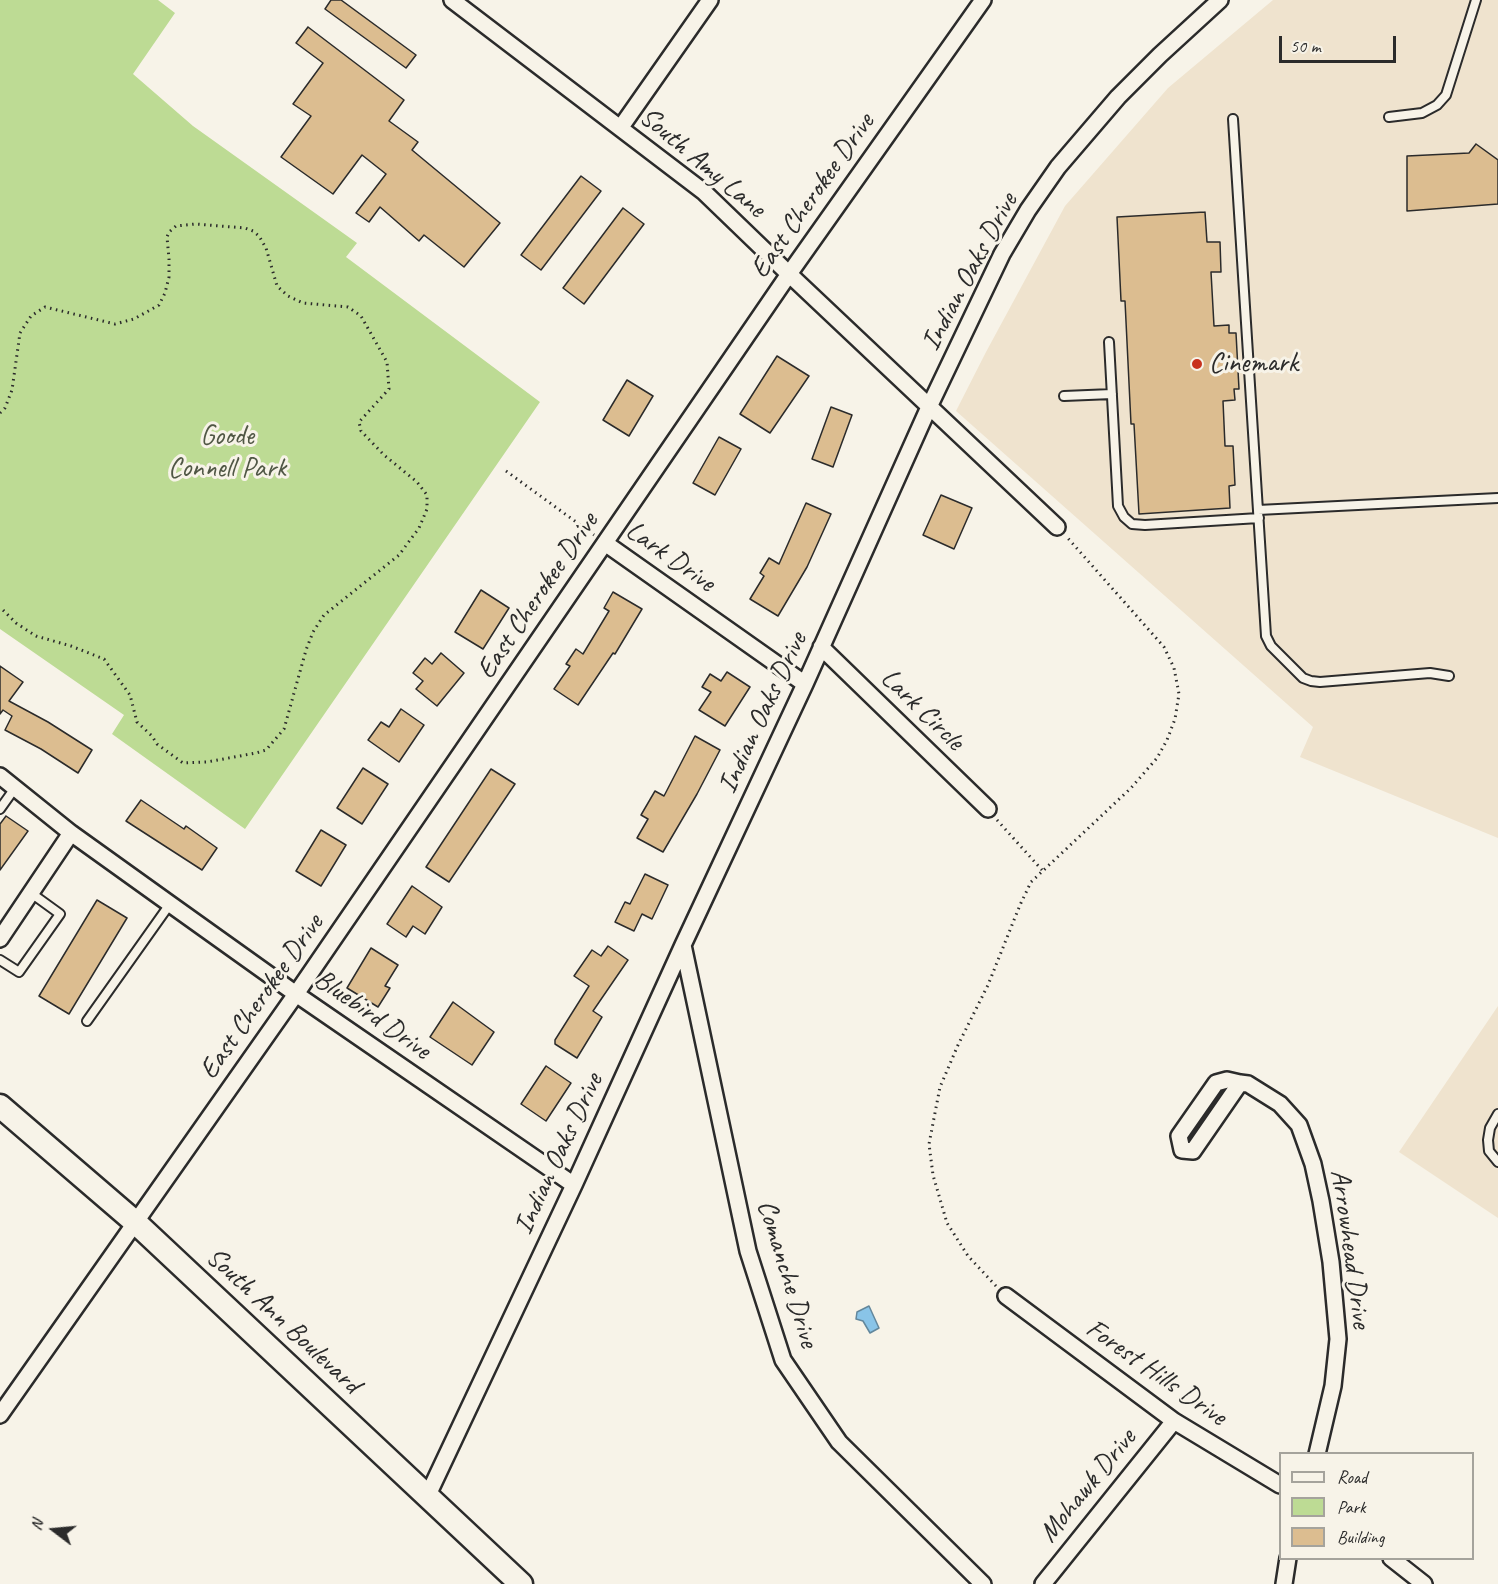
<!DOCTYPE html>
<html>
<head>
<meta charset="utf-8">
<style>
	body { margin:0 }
	#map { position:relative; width:1498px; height:1584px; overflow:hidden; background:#f7f3e8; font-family:Caveat,sans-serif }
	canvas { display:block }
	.legend { position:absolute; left:1279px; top:1452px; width:195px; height:108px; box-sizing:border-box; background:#f7f3e8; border:2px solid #a5a39c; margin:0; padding:8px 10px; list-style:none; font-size:18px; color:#2b2b2b }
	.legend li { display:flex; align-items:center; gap:12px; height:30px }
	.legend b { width:30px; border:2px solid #a5a39c }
	.north { position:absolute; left:24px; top:1500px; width:60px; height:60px; -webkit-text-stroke:4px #f7f3e8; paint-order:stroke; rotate:286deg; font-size:16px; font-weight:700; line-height:24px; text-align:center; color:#2b2b2b }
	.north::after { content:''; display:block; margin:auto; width:21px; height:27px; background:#2b2b2b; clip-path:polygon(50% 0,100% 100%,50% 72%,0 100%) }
	.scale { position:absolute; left:1279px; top:36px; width:117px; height:27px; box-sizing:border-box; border:3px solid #2b2b2b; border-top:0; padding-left:8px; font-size:18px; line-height:21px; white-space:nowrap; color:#2b2b2b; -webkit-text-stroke:4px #f7f3e8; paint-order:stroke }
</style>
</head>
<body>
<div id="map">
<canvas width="1498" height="1584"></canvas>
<ul class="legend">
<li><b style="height:8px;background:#f7f3e8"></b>Road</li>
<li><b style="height:16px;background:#bddb94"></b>Park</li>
<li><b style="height:16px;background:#dcbd90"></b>Building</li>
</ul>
<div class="north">N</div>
<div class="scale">50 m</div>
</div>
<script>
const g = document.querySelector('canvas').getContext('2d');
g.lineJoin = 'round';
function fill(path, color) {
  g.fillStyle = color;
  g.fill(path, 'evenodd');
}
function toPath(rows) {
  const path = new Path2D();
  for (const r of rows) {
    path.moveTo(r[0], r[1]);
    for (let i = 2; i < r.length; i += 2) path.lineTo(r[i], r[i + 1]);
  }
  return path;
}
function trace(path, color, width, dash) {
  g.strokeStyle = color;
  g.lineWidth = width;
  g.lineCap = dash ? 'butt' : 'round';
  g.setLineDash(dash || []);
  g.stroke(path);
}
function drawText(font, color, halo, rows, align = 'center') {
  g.font = font + ' Caveat,sans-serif';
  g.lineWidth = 6;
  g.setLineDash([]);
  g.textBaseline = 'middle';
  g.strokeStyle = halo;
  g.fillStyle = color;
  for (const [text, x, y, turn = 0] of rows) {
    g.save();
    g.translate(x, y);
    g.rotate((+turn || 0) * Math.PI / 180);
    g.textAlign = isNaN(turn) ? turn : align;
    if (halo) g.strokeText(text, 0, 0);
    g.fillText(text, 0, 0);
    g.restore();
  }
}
fill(toPath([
	[1273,0,1498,0,1498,838,1300,757,1313,727,956,411,986,352,1065,206,1168,88],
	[1498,1006,1498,1218,1399,1152]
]), '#efe3ce');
fill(toPath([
	[0,0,158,0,175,13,133,74,193,126,357,243,346,257,540,402,245,829,112,734,124,715,0,629]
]), '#bddb94');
const water = toPath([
	[869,1306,879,1328,870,1333,863,1321,856,1319,857,1312,869,1306]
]);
fill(water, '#89c4e8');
trace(water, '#63879c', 1.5);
const building = toPath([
	[331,0,341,0,416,55,406,68,325,9,331,0],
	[308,27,404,100,389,121,418,142,412,150,500,223,464,267,424,235,419,241,380,207,369,222,356,213,386,174,362,155,333,194,281,157,311,116,293,104,323,63,296,43,308,27],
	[1476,144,1498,160,1498,204,1407,211,1407,156,1469,153,1476,144],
	[581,176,601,191,541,270,521,255,581,176],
	[623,208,644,224,584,304,563,288,623,208],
	[1205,212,1207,242,1220,242,1221,272,1211,272,1214,326,1229,325,1229,333,1236,333,1239,389,1234,389,1235,400,1223,401,1225,446,1233,446,1235,485,1229,486,1230,508,1139,514,1134,424,1131,424,1125,301,1121,301,1117,217,1205,212],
	[777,356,809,376,770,433,740,414,777,356],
	[627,380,653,396,629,436,603,420,627,380],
	[831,407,852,415,833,467,812,459,831,407],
	[719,437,741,449,715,495,693,483,719,437],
	[941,495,972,508,954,549,923,535,941,495],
	[806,503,831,514,807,567,778,616,750,599,764,576,760,573,769,558,779,564,806,503],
	[481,590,509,608,483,649,455,632,481,590],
	[613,592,642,609,615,654,613,653,578,705,554,689,570,666,566,664,576,649,583,654,609,611,604,608,613,592],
	[441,653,464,673,437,706,416,689,423,681,413,673,425,658,432,664,441,653],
	[0,666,23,682,9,701,48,722,92,750,78,773,41,749,5,730,12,716,3,710,0,714,0,666],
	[727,672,750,687,725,726,699,710,711,692,702,687,710,674,721,681,727,672],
	[401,709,424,725,399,762,368,740,381,722,389,727,401,709],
	[695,736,720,750,697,794,663,852,637,838,648,819,641,815,655,791,664,796,695,736],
	[363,768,388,784,362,824,337,808,363,768],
	[491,769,515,784,449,882,426,867,491,769],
	[141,800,184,829,186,826,217,848,202,870,126,821,141,800],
	[6,816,28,831,0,870,0,824,6,816],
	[321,830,346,845,321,886,296,871,321,830],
	[645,874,668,885,652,919,642,914,634,931,615,922,625,902,630,904,645,874],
	[412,886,442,907,425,934,413,926,406,937,387,924,412,886],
	[97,900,127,918,69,1014,39,996,97,900],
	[608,946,628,960,593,1011,602,1017,577,1058,555,1044,555,1040,589,986,574,976,592,950,601,956,608,946],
	[371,948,398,965,385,986,390,988,378,1007,347,988,371,948],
	[453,1002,494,1032,472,1065,430,1037,453,1002],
	[546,1066,571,1083,546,1121,521,1104,546,1066]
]);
fill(building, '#dcbd90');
trace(building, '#2b2b2b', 1.5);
const lane = toPath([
	[1389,117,1422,113,1437,105,1446,95,1476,0],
	[1233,119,1266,636,1271,646,1303,678,1311,681,1320,682,1430,673,1449,676],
	[1109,342,1118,506,1124,517,1132,524,1145,525,1259,518],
	[1064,396,1112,394],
	[1258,510,1498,498],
	[0,809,15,788],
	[0,960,19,972,60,914,31,893],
	[87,1021,170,904],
	[1498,1114,1490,1128,1488,1140,1489,1151,1498,1162]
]);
const street = toPath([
	[452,0,704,192,789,274,1057,527],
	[621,127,710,0],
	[605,543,805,684],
	[821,647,988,809],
	[0,776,71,833,170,904,296,994,574,1185],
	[0,939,71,833],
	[683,945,748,1251,783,1360,839,1442,983,1584],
	[1240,1083,1193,1151,1182,1150,1179,1136,1216,1083,1227,1080,1240,1083,1248,1084,1280,1104,1299,1125,1313,1164,1321,1201,1331,1262,1338,1339,1333,1386,1317,1454],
	[1006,1296,1174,1421,1280,1485],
	[0,1415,296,994,789,274,983,0],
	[427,1497,574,1185,683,945,805,684,929,407,1002,254,1028,210,1058,167,1118,97,1160,55,1220,0],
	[1391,1558,1424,1584],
	[1043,1584,1174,1421],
	[1284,1584,1288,1558]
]);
const secondary = toPath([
	[0,1106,135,1222,521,1584]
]);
trace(lane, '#2b2b2b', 12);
trace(street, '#2b2b2b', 20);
trace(secondary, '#2b2b2b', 27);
trace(toPath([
	[0,413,5,408,12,390,20,333,31,316,45,307,115,324,134,319,159,305,165,293,169,277,169,259,167,237,169,232,176,226,195,224,245,228,253,231,259,236,266,248,277,286,288,296,303,303,348,307,361,316,387,362,389,389,359,422,361,431,384,455,417,482,427,495,427,509,419,528,399,555,324,615,313,632,306,650,284,729,266,750,256,753,207,762,183,763,157,744,152,736,137,722,130,695,104,659,71,646,36,636,16,623,0,607],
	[506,471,594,535],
	[997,820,1042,870],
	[996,1286,968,1256,947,1223,933,1175,929,1144,940,1087,958,1045,988,985,1020,905,1031,882,1131,788,1157,758,1167,740,1175,719,1179,694,1174,668,1164,647,1066,536]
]), '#2b2b2b', 3, [1.5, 4.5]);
trace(lane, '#f7f3e8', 8);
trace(street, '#f7f3e8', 15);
trace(secondary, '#f7f3e8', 22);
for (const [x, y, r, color] of [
	[1197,364,6,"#c8321e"]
]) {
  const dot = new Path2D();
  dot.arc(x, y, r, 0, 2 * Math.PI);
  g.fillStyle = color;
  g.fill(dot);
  trace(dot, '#f7f3e8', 2);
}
drawText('28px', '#2b2b2b', '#f7f3e8', [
	["South Amy Lane",702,163,40],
	["East Cherokee Drive",813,196,-55],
	["Indian Oaks Drive",970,272,-62],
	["Lark Drive",670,557,35],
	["East Cherokee Drive",538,596,-56],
	["Lark Circle",922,710,44],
	["Indian Oaks Drive",763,713,-65],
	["East Cherokee Drive",262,997,-55],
	["Bluebird Drive",372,1015,35],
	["Indian Oaks Drive",559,1154,-65],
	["Arrowhead Drive",1350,1249,82],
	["Comanche Drive",787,1274,73],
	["South Ann Boulevard",283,1321,43],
	["Forest Hills Drive",1156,1373,35],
	["Mohawk Drive",1088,1486,-51]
]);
drawText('28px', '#2b2b2b', '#f7f3e8', [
	["Cinemark",1209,364]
], 'left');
drawText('28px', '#505745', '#f7f3e8', [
	["Goode",227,437],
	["Connell Park",227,469]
]);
</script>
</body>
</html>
